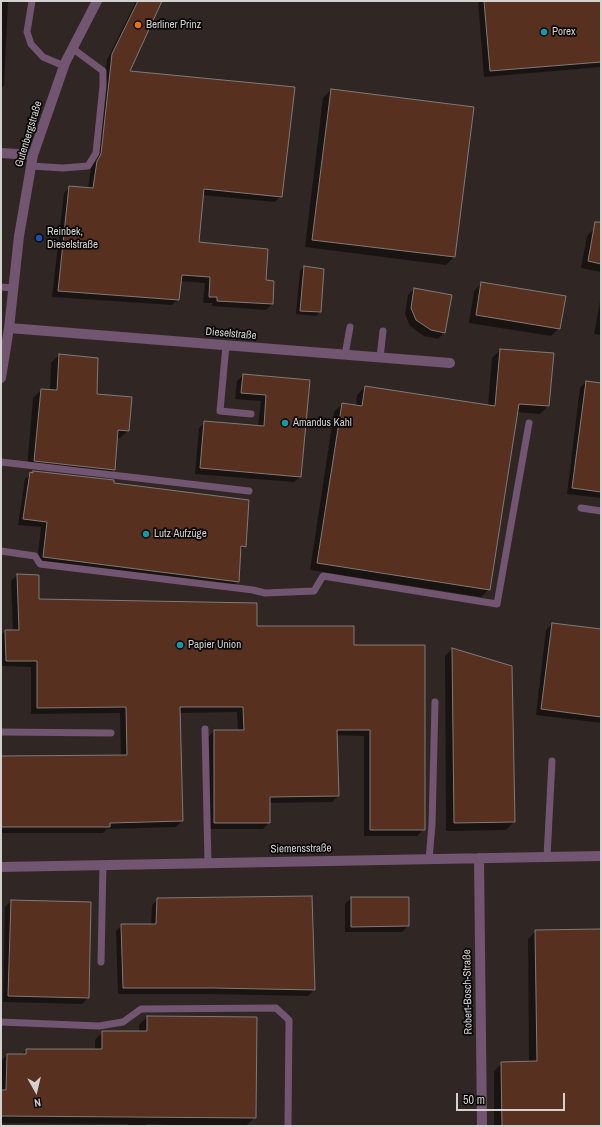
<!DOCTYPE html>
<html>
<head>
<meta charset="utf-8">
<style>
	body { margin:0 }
	#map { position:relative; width:602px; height:1127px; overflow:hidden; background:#211d1b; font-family:"Archivo Narrow",sans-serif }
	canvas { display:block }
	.frame { position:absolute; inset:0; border:2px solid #d4d2d1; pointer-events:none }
	.north { position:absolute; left:16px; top:1071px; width:40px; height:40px; -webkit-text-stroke:3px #090807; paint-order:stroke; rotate:172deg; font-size:11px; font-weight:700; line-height:16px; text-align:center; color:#d4d2d1 }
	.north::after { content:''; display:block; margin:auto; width:14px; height:18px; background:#d4d2d1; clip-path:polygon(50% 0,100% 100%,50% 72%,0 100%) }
	.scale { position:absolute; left:456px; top:1093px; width:109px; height:18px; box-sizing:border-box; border:2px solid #d4d2d1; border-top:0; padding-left:5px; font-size:12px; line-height:14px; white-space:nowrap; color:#d4d2d1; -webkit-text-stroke:3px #090807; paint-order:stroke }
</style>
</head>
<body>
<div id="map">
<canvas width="602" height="1127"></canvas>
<div class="frame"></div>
<div class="north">N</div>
<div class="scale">50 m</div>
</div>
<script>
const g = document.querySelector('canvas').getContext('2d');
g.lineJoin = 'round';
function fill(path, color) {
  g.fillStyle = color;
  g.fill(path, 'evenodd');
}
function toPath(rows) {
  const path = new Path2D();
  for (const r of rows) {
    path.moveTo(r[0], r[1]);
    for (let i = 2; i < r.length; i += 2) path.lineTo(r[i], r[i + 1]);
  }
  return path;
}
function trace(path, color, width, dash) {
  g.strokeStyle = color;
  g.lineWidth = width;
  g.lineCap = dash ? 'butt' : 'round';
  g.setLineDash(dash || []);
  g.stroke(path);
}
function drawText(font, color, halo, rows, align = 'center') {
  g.font = font + ' "Archivo Narrow",sans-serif';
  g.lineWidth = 3.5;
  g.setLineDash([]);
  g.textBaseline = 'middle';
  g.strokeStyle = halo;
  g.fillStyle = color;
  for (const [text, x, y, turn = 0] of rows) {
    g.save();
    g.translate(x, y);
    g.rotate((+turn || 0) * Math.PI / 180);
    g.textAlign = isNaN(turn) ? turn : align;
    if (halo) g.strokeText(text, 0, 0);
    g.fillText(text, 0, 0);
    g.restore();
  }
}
fill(toPath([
	[1,1,601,1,601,1126,1,1126]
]), '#302623');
fill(toPath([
	[1,1,8,1,4,86,1,88],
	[136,1,153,1,128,72,281,196,275,202,202,195,198,243,265,281,272,304,266,310,212,306,212,303,203,303,205,283,180,281,178,299,172,305,52,297,64,193,70,187,88,188,91,168,95,160,107,60],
	[478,1,601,1,601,67,484,77],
	[331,90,454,257,446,265,305,247,323,98],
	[594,229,601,230,601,272,581,268,587,236],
	[304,267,323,270,320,312,316,316,296,314,300,271],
	[482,283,559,328,551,336,469,323,474,291],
	[414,289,444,333,438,339,424,336,410,326,405,314,408,295],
	[601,296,601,335,594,334],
	[500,350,548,406,540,414,517,412,489,589,481,597,310,570,334,412,342,404,356,406,357,395,365,387,488,406,492,358],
	[59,355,128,431,120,438,117,438,114,470,106,478,27,468,33,398,41,390,50,391,51,363],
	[243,375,309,381,300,477,294,482,195,474,199,428,205,422,258,426,261,401,235,399,237,381],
	[586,382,601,384,601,498,567,494,580,388],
	[34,472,112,484,245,546,240,551,238,581,232,587,37,563,41,527,18,525,25,479],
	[17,575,39,600,256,627,353,646,424,829,417,836,364,836,364,736,336,735,338,796,332,802,269,803,269,823,263,829,208,829,208,737,214,731,238,731,237,712,179,713,182,821,176,827,107,829,103,833,1,833,1,757,121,756,120,713,31,714,31,667,1,666,1,635,5,631,13,631,11,581],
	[552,624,601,630,601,723,536,715,546,630],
	[452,649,514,822,506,830,446,831,445,656],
	[351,898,408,926,402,932,345,932,345,904],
	[158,899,314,990,308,996,207,994,118,994,116,931,122,925,151,925,152,905],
	[11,901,88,998,82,1004,3,1002,5,907],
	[601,930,601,1126,494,1126,494,1071,502,1063,529,1063,528,939,536,931],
	[147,1017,255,1117,247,1125,170,1126,170,1125,146,1124,146,1126,128,1126,128,1124,1,1123,1,1061,7,1055,21,1055,26,1050,95,1050,95,1040,103,1032,139,1032,139,1025]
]), '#0007');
const building = toPath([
	[138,1,162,1,130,71,295,87,282,197,204,189,199,242,268,249,266,280,274,281,273,304,217,301,217,297,209,297,210,277,182,275,179,300,58,291,69,186,93,188,97,161,101,154,112,54,138,1],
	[484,1,601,1,601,62,490,71,484,1],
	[331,89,474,107,455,257,312,240,331,89],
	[595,222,601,222,601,264,588,261,595,222],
	[304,266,324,269,321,312,300,311,304,266],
	[481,282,566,296,560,329,476,315,481,282],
	[414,288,452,295,445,333,431,330,416,320,411,308,414,288],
	[500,349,554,353,549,406,519,404,490,590,317,563,342,403,362,406,365,386,495,406,500,349],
	[59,354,98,358,97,394,132,397,129,431,118,430,115,470,34,461,41,389,57,390,59,354],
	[243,374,310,380,301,477,200,468,204,421,264,426,266,395,241,393,243,374],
	[586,381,601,383,601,492,572,488,586,381],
	[33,471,114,480,114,483,249,500,246,547,241,546,239,582,43,557,47,522,23,519,30,472,33,473,33,471],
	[17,574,39,575,39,599,257,603,257,626,354,626,354,645,425,645,425,830,370,830,370,730,337,730,339,796,270,797,270,823,214,823,214,730,244,730,243,707,180,707,183,821,110,823,110,827,1,827,1,756,127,755,126,707,37,708,37,661,6,661,5,630,19,630,17,574],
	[552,623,601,629,601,717,541,709,552,623],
	[452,648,512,666,515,822,454,823,452,648],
	[312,896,315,990,213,988,123,988,121,924,156,924,157,898,312,896],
	[351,897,409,897,409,926,351,927,351,897],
	[11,900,91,902,89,998,8,996,11,900],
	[601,929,601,1126,502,1126,501,1062,537,1061,535,930,601,929],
	[147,1016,257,1017,256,1118,1,1116,1,1090,6,1090,7,1054,26,1054,26,1049,102,1049,102,1031,147,1031,147,1016]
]);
fill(building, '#583020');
trace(building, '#7f7a78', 1);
trace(toPath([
	[32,1,27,32,31,44,43,57,64,66],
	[31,166,63,168,88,166,96,153,103,86,103,71,72,48],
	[1,287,13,288],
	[226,345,220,411,251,414],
	[345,355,350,327],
	[380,358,383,331],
	[1,462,249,491],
	[581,508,601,511],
	[1,551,35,556,40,564,253,590,265,593,314,591,323,576,497,604,529,423],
	[205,729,208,863],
	[1,732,111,733],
	[547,857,552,761],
	[429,859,432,825,435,702],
	[101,962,103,864],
	[1,1022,99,1026,123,1022,141,1009,276,1008,289,1020,288,1126]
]), '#725570', 7);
trace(toPath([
	[1,153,33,155],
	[9,328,450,363],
	[1,378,9,328,19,236,33,155,65,63,97,1],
	[479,858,482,1126],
	[1,867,601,856]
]), '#725570', 10);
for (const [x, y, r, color] of [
	[138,25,4,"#e8710a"],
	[544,32,4,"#0f9aa8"],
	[39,238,4,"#1a4fb4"],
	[285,423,4,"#0f9aa8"],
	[146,534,4,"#0f9aa8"],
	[180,645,4,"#0f9aa8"]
]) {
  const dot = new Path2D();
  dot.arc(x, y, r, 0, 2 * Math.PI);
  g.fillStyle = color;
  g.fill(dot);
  trace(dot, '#090807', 1.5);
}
drawText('11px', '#d4d2d1', '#090807', [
	["Berliner Prinz",146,25],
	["Porex",552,32],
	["Reinbek,",47,232],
	["Dieselstraße",47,245],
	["Amandus Kahl",293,423],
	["Lutz Aufzüge",154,534],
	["Papier Union",188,645]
], 'left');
drawText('11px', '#d4d2d1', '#090807', [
	["Gutenbergstraße",29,134,-73],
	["Dieselstraße",231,334,5],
	["Siemensstraße",301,849,-1],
	["Robert-Bosch-Straße",468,992,-91]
]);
</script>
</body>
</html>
